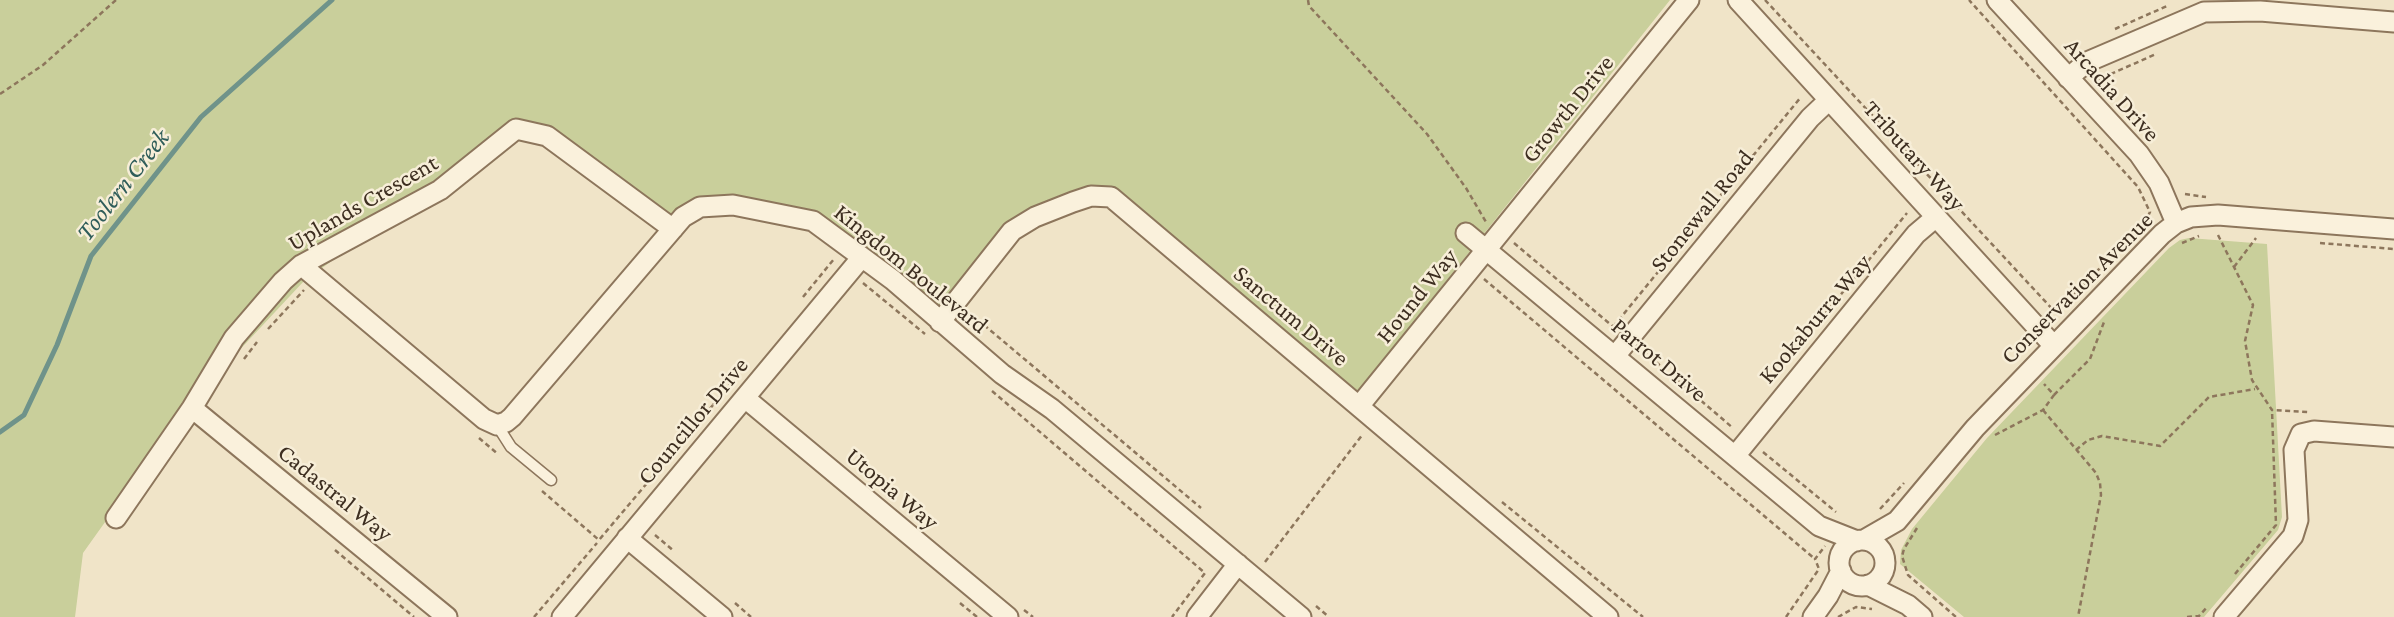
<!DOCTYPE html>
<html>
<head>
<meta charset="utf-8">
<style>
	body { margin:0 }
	canvas { display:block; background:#f0e4c8 }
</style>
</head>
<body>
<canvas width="2394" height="617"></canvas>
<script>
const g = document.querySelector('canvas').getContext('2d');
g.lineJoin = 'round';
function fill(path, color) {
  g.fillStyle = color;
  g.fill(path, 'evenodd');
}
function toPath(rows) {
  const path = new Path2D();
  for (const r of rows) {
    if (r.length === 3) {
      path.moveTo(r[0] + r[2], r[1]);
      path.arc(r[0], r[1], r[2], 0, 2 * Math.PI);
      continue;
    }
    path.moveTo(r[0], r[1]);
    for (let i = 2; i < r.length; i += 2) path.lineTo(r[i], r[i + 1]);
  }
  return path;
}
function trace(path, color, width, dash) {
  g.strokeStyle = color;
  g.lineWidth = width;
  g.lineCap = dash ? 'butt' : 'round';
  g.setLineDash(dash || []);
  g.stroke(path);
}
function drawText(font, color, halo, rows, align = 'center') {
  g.font = font + ' "Crimson Pro",serif';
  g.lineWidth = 5;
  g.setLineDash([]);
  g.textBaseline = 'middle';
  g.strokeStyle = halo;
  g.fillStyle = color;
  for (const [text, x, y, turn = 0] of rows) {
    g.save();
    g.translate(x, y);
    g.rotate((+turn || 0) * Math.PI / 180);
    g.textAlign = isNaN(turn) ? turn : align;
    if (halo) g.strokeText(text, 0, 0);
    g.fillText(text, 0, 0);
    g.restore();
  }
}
fill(toPath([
	[0,0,1670,0,1358,392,1115,192,1084,188,1014,226,944,311,814,216,733,200,672,223,514,123,437,185,304,281,190,403,83,553,75,617,0,617],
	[2189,238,2267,244,2282,517,2278,530,2204,617,1964,617,1900,564,1901,550,1912,529,1987,438,2169,248,2180,240]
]), '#c9cf9b');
trace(toPath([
	[0,432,24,415,57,345,91,256,201,117,332,0]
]), '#6f938a', 5);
const lane = toPath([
	[497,425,511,447,551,480]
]);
const street = toPath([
	[1738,0,2054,346],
	[1997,0,2139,154,2159,183,2176,223],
	[2068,78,2087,62,2204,12,2260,11,2394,22],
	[1466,233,1819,526,1857,541],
	[301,265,484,419,497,425,506,422,512,417,683,217,700,207,733,205,813,221,893,280,1002,374,1052,409,1301,617],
	[940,322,1012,231,1035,217,1073,202,1091,196,1111,197,1608,617],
	[1615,356,1810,118,1829,100],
	[745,398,1008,617],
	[1360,405,1689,0],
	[192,408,447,617],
	[1735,456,1916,234,1936,217],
	[116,518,192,408,234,338,283,281,301,265,440,190,516,129,547,136,673,229],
	[627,538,722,617],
	[1864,540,1897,521,1975,428,2162,234,2176,223,2191,217,2218,215,2394,229],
	[1862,563,23],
	[1868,585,1908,605,1922,617],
	[562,617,862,257],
	[1197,617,1238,564],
	[1813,617,1828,596,1841,571],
	[2224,617,2293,536,2298,520,2294,450,2301,434,2314,431,2394,437]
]);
trace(lane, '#8d765c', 13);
trace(street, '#8d765c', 23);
trace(toPath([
	[1308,0,1309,6,1427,134,1466,188,1486,222],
	[1765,0,2056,313,2145,222,2150,212,2138,187,1969,0],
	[2115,29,2167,6],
	[2095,81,2156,54],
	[0,94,43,65,116,0],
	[2185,194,2206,197],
	[2218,235,2253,305,2245,341,2252,380,2272,410,2309,412],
	[1514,243,1616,329],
	[2182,243,2199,236],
	[2320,243,2394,249],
	[2234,267,2256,238],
	[1484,279,1815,559],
	[863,283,925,334],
	[803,297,834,259],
	[971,314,1201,508],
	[1825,314,1907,213],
	[1613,327,1801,97],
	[268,329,304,290],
	[1643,351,1733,428],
	[244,359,257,342],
	[992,391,1205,573,1172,617],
	[2054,395,2090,359,2104,322],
	[713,405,736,377],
	[2043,410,2096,473,2100,483,2101,495,2078,617],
	[1995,435,2043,410,2054,395,2044,384],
	[479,438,498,454],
	[2076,450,2088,440,2102,436,2160,446,2209,397,2255,389],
	[1763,452,1836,512],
	[542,491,599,540,713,405],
	[1502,502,1643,617],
	[1880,509,1904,483],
	[1917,528,1904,549,1902,556,1908,575,1956,617],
	[655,535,674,551],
	[335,550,414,617],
	[1265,562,1363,434],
	[2235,574,2276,525,2272,410],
	[1810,582,1819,569,1815,559,1825,546],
	[735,603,751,617],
	[960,603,977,617],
	[1316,606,1329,617],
	[1024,610,1033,617],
	[534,617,597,543],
	[1786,617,1810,582],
	[1838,617,1856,607,1872,609],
	[2187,617,2199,616,2208,606]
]), '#8d765c', 2.5, [5, 3.5]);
trace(lane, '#faf1dc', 10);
trace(street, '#faf1dc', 19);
drawText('24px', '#3d2e20', '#f7eed8', [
	["Arcadia Drive",2112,90,48],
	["Growth Drive",1568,109,-51],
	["Tributary Way",1914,156,48],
	["Uplands Crescent",363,203,-30],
	["Stonewall Road",1702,211,-51],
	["Kingdom Boulevard",911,269,39],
	["Conservation Avenue",2077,288,-45],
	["Hound Way",1417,296,-51],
	["Sanctum Drive",1291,316,40],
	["Kookaburra Way",1815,319,-50],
	["Parrot Drive",1659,360,40],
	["Councillor Drive",693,421,-50],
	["Utopia Way",892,489,40],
	["Cadastral Way",335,493,39]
]);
drawText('italic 26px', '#2f5d5a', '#f7eed8', [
	["Toolern Creek",123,185,-52]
]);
</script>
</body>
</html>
